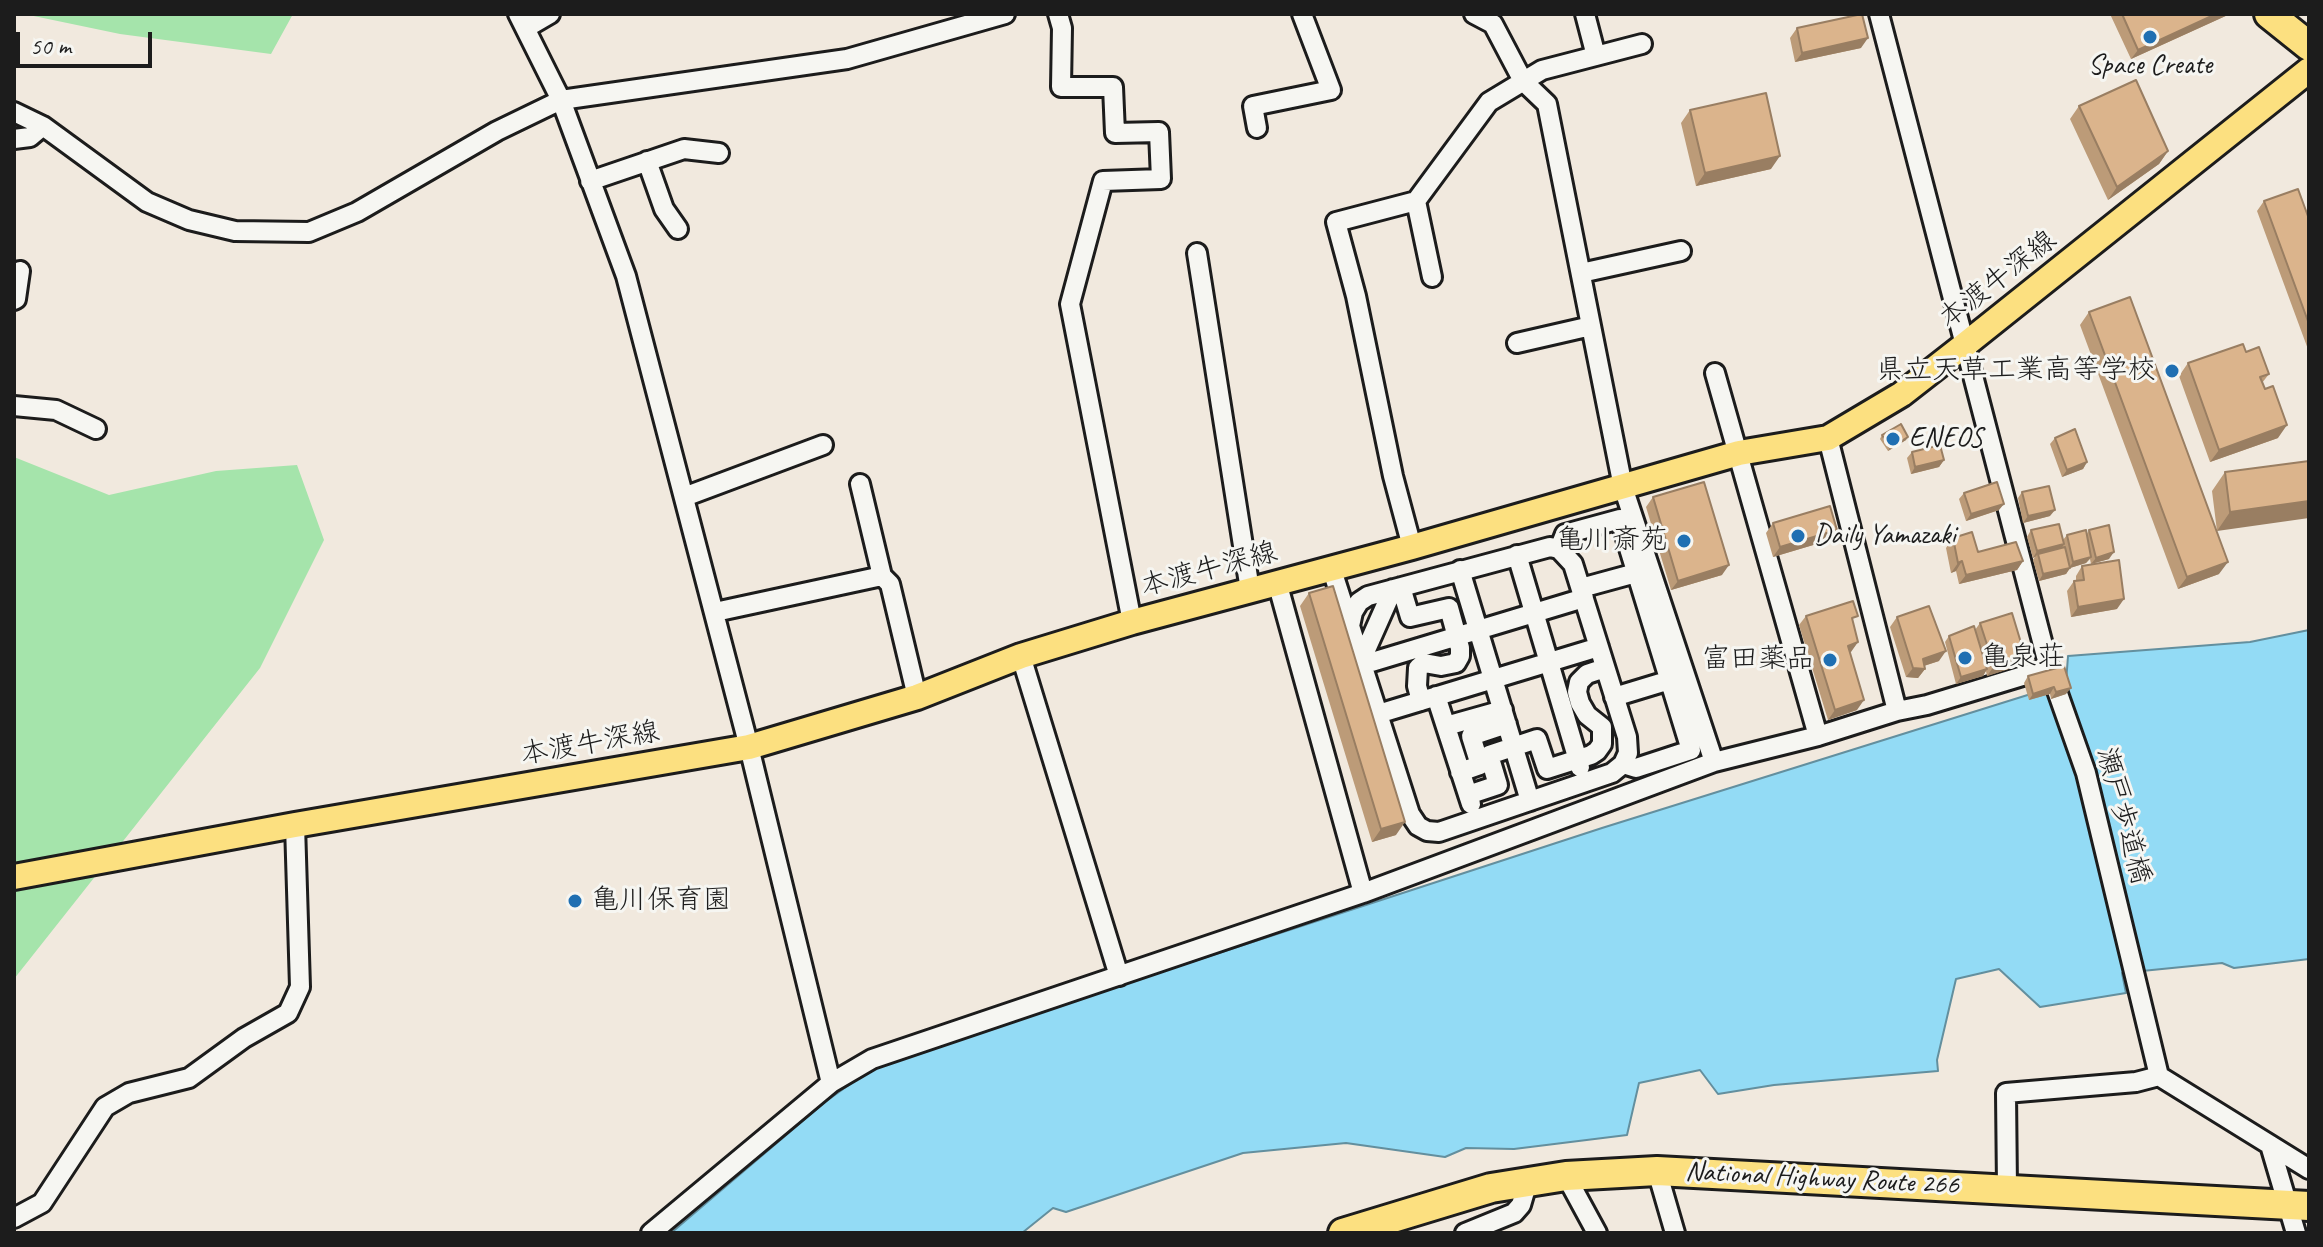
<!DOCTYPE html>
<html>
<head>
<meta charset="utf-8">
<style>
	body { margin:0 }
	#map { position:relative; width:2323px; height:1247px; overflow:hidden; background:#f1e9de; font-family:Caveat,sans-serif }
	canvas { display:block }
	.frame { position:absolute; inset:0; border:16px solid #1c1c1c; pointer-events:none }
	.scale { position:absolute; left:16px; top:32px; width:136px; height:36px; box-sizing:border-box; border:4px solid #1c1c1c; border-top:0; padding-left:10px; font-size:24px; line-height:28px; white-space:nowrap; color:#1c1c1c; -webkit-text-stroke:6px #f6f6f2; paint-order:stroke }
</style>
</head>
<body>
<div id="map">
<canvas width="2323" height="1247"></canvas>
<div class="frame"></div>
<div class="scale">50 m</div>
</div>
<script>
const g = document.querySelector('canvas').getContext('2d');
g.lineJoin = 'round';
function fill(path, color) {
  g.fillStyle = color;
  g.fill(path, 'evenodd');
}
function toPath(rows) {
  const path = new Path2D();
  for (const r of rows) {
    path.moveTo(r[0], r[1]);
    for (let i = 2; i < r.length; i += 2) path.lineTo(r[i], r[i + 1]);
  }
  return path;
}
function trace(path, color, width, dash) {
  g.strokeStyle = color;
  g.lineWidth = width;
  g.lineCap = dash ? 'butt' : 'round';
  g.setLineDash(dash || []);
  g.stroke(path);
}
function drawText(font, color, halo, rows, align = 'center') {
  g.font = font + ' Caveat,"Klee One",sans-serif';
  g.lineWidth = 6;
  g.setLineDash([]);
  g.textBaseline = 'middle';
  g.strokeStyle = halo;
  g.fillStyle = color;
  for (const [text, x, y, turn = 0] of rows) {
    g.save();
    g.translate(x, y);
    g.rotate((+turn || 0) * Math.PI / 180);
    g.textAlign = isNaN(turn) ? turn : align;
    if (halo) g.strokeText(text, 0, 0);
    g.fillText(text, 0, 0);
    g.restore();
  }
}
fill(toPath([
	[24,14,293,14,271,54,120,34],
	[14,457,109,495,216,471,297,465,324,540,260,668,14,979]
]), '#a5e4ab');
const water = toPath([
	[2309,630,2309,959,2234,968,2222,963,2122,973,2126,993,2040,1007,1999,969,1956,979,1937,1060,1938,1071,1774,1085,1718,1094,1700,1070,1639,1083,1627,1135,1514,1149,1466,1148,1445,1157,1346,1143,1243,1153,1066,1212,1053,1208,1022,1233,671,1233,825,1102,867,1072,909,1054,1602,828,2066,683,2068,656,2250,642,2309,630]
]);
fill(water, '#93dbf5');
trace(water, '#638f9e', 2);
const minor = toPath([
	[518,14,561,100,626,276,749,747,831,1083],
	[1058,14,1062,28,1061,87,1113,87,1115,133,1159,132,1161,179,1103,181,1070,304,1132,622],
	[1474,14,1493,24,1523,81,1547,104,1623,487,1714,762],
	[1585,14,1596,56],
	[1879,14,2049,668,2086,773,2159,1076,2309,1169],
	[526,28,550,14],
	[14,112,43,126,147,202,189,220,235,231,309,232,357,212,497,131,561,100,847,59,1005,14],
	[1257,128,1253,106,1331,90,1302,14],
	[14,139,30,137,43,126],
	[647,161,664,209,678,229],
	[590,181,684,149,719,153],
	[1416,201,1432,277],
	[1197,253,1250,590],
	[1581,273,1681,251],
	[14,300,16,299,20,271],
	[1517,343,1591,326],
	[1715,373,1818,736],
	[14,406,56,410,96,429],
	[860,484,882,576,890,584,917,697],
	[684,497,823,445],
	[1412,547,1393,476,1356,296,1336,222,1416,201,1489,102,1542,70,1642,44],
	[1559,549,1565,534,1620,519,1691,750,1636,768,1623,764],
	[1517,555,1580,767],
	[1331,567,1350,626,1361,661,1410,814,1418,826,1427,831,1439,832,1612,773,1623,764,1628,753,1627,737,1573,564,1559,549,1550,547,1368,596,1359,602,1353,612,1350,626],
	[1460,570,1530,801],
	[1277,582,1363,893],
	[1401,587,1410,617,1449,608,1460,648,1460,656,1456,663,1441,666,1424,663,1418,668,1417,686,1421,701],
	[1581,588,1636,573],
	[715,612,882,576],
	[1021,656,1119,976],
	[1361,661,1393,589],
	[1362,665,1584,598],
	[1436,696,1471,804],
	[1614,697,1670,680],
	[1897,711,1927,705,2049,668],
	[1378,714,1599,647],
	[1446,726,1503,710],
	[1460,772,1480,765,1471,736,1507,724],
	[1468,795,1498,785,1489,755,1537,739,1547,769,1591,755,1597,751,1602,744,1602,727,1587,715,1580,703,1577,692,1579,682,1587,674,1605,668],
	[2270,1145,2296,1233],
	[1657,1171,1675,1233],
	[1566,1176,1597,1233],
	[2007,1188,2006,1093,2136,1082,2159,1076],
	[14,1218,42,1203,105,1107,129,1093,189,1078,244,1038,288,1013,300,987,295,825],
	[651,1233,831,1083,872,1059,1363,893,1714,762,1818,736,1897,711,1828,438],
	[1465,1233,1514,1213,1521,1205,1528,1181]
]);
const major = toPath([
	[14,877,295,825,749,747,917,697,1021,656,1132,622,1412,547,1739,453,1828,438,1902,394,1966,344,2309,70]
]);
const highway = toPath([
	[2269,14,2309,46],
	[1343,1233,1491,1188,1566,1176,1657,1171,2309,1206]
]);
trace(minor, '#1c1c1c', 24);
trace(major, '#1c1c1c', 30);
trace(highway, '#1c1c1c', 34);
trace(minor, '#f6f6f2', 18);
trace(major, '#fce080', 24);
trace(highway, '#fce080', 28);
fill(toPath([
	[2110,14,2230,14,2131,59],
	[1797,28,1861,48,1795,62,1790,38],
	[2079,106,2168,151,2159,164,2108,200,2070,119],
	[1690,110,1771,169,1696,186,1681,123],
	[2264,201,2309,219,2309,352,2257,211],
	[2089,312,2219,574,2178,589,2080,325],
	[2188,363,2269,374,2262,383,2278,438,2210,462,2179,376],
	[1882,435,1906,440,1888,451,1880,439],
	[2055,438,2087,462,2083,469,2062,477,2050,444],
	[1912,452,1944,460,1939,467,1911,474,1907,458],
	[2309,461,2217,531,2212,491,2225,472],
	[2022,492,2050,516,2023,523,2018,498],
	[1964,493,1999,510,1966,521,1959,499],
	[1653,497,1722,575,1671,590,1646,507],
	[1773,523,1830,540,1773,557,1766,533],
	[2031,530,2063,540,2067,535,2087,534,2089,530,2109,559,2091,564,2090,559,2086,563,2070,568,2066,574,2039,581,2033,560,2035,557,2033,558,2027,537],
	[1953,538,1978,552,2023,561,2017,570,1959,584,1956,571,1951,573,1946,548],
	[2082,566,2117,609,2071,617,2067,591,2074,581,2076,581,2076,576],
	[1309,593,1396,835,1372,842,1300,606],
	[1806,616,1853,623,1858,642,1850,652,1857,710,1828,720,1799,625],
	[1897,617,1939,661,1924,666,1925,669,1918,678,1906,677,1890,627],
	[1980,623,2025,656,2018,666,1987,676,1986,671,1983,676,1956,684,1945,642,1949,636,1975,630],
	[2064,666,2066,694,2051,699,2050,694,2029,700,2024,683,2028,676]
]), '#bc9b78');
fill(toPath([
	[2216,14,2230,14,2131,59,2138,50],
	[1868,38,1861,48,1795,62,1802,53],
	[2168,151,2159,164,2108,200,2117,187],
	[1780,156,1771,169,1696,186,1705,173],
	[2287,425,2278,438,2210,462,2219,450],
	[1908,437,1906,440,1888,451,1890,448],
	[1944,460,1939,467,1911,474,1915,467],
	[2087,462,2083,469,2062,477,2067,470],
	[2309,501,2309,518,2217,531,2230,512],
	[2004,504,1999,510,1966,521,1971,514],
	[2055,510,2050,516,2023,523,2028,516],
	[1837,530,1830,540,1773,557,1780,547],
	[2064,544,2060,551,2038,554,2035,557,2033,558,2037,551],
	[2114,552,2109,559,2091,564,2096,558],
	[2091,557,2086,563,2070,568,2066,574,2039,581,2043,574,2069,568,2073,562],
	[1962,561,1956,571,1951,573,1958,563],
	[2023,561,2017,570,1959,584,1966,575],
	[2228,562,2219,574,2178,589,2187,577],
	[1729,565,1722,575,1671,590,1678,581],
	[2124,599,2117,609,2071,617,2078,607],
	[1858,642,1851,652,1842,655,1848,646],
	[1946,651,1939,661,1917,668,1925,669,1918,678,1906,677,1913,668,1923,659],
	[2025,656,2018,666,1987,676,1994,666],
	[1987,669,1983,676,1956,684,1961,677],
	[2054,687,2050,694,2029,700,2033,694],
	[2071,688,2066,694,2051,699,2056,692],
	[1864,700,1857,710,1828,720,1835,710],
	[1405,822,1396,835,1372,842,1381,829]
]), '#997e62');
const building = toPath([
	[1862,14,1868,38,1802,53,1797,28,1862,14],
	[2122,14,2216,14,2138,50,2122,14],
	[2136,80,2168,151,2117,187,2079,106,2136,80],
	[1766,93,1780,156,1705,173,1690,110,1766,93],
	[2298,189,2309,219,2309,324,2264,201,2298,189],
	[2130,297,2228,562,2187,577,2089,312,2130,297],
	[2243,344,2246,352,2259,347,2269,374,2260,377,2265,389,2273,386,2287,425,2219,450,2188,363,2243,344],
	[1901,424,1908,437,1890,448,1882,435,1901,424],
	[2075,429,2087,462,2067,470,2055,438,2075,429],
	[1940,445,1944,460,1915,467,1912,452,1940,445],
	[2309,461,2309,501,2230,512,2225,472,2309,461],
	[1704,482,1729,565,1678,581,1653,497,1704,482],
	[1997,482,2004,504,1971,514,1964,493,1997,482],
	[2049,486,2055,510,2028,516,2022,492,2049,486],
	[1830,506,1837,530,1780,547,1773,523,1830,506],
	[2059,524,2064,544,2037,551,2031,530,2059,524],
	[2109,525,2114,552,2096,558,2089,530,2109,525],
	[2086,530,2091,557,2073,562,2067,535,2086,530],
	[1972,532,1978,552,2016,542,2023,561,1966,575,1962,561,1958,563,1953,538,1972,532],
	[2065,547,2070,568,2043,574,2038,554,2065,547],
	[2119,560,2124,599,2078,607,2074,581,2084,580,2082,566,2119,560],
	[1333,586,1405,822,1381,829,1309,593,1333,586],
	[1853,601,1858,616,1852,618,1858,642,1848,646,1864,700,1835,710,1806,616,1853,601],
	[1929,606,1946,651,1923,659,1925,669,1913,668,1897,617,1929,606],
	[2012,613,2025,656,1994,666,1980,623,2012,613],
	[1974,626,1987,669,1961,677,1949,636,1974,626],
	[2064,666,2071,688,2056,692,2054,687,2033,694,2028,676,2064,666]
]);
fill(building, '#dbb48c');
trace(building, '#997e62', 2);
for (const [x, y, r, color] of [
	[2150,37,8,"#1f6fb2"],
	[2172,371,8,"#1f6fb2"],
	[1893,439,8,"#1f6fb2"],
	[1798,536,8,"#1f6fb2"],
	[1684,541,8,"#1f6fb2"],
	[1965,658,8,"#1f6fb2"],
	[1830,660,8,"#1f6fb2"],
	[575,901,8,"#1f6fb2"]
]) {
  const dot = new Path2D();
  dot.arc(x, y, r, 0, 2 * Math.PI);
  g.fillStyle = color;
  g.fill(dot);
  trace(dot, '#f6f6f2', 3);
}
drawText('28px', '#1c1c1c', '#f6f6f2', [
	["Space Create",2150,66,"center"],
	["県立天草工業高等学校",2156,371,"right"],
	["ENEOS",1909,439],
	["Daily Yamazaki",1814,536],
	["亀川斎苑",1668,541,"right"],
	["亀泉荘",1981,658],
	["富田薬品",1814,660,"right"],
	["亀川保育園",591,901]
], 'left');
drawText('28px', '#1c1c1c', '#f6f6f2', [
	["本渡牛深線",1998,280,-38],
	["本渡牛深線",1209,570,-15],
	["本渡牛深線",590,744,-10],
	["瀬戸歩道橋",2123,816,75],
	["National Highway Route 266",1822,1179,3]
]);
</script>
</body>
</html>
